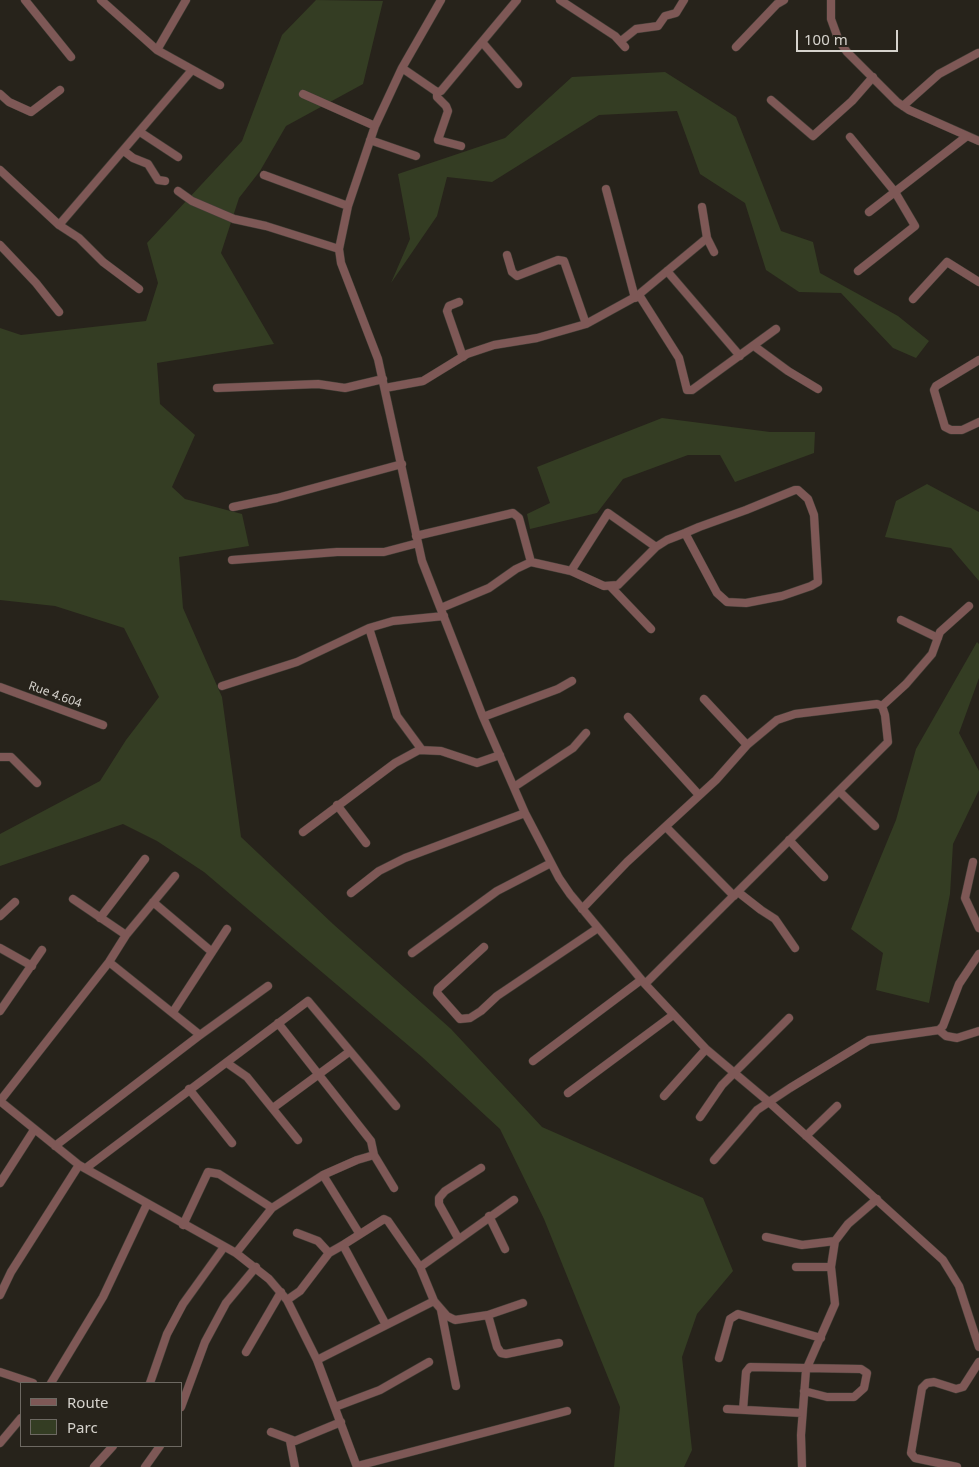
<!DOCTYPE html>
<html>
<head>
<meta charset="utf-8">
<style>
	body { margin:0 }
	#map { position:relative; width:979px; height:1467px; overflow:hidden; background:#27231b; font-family:"Noto Sans",sans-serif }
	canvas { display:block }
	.legend { position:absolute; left:20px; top:1382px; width:162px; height:65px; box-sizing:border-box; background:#27231b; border:1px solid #6d6962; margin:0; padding:6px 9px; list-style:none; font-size:15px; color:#d6d3cd }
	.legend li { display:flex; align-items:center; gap:10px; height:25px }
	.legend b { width:25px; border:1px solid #6d6962 }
	.scale { position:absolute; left:796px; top:30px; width:102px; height:22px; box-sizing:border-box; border:2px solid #d6d3cd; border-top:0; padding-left:6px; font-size:15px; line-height:18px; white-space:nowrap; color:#d6d3cd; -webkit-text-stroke:4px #27231b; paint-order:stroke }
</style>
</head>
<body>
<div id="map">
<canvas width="979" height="1467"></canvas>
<ul class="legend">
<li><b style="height:6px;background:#7e5856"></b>Route</li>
<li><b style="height:14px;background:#343d23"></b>Parc</li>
</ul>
<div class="scale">100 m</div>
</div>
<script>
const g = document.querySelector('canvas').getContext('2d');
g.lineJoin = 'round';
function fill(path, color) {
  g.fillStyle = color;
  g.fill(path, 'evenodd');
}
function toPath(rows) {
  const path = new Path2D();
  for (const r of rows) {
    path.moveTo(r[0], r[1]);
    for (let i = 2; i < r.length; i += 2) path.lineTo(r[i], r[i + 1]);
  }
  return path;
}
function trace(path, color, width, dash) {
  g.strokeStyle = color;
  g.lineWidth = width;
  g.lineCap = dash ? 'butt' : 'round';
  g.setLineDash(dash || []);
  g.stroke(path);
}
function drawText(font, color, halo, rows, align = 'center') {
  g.font = font + ' "Noto Sans",sans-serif';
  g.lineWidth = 4.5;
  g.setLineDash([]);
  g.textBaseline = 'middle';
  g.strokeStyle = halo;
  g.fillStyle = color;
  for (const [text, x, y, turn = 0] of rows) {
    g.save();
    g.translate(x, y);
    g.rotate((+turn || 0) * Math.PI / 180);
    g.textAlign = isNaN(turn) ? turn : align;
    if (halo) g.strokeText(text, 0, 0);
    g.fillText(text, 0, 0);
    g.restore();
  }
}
fill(toPath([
	[316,0,383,1,363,84,286,126,260,171,239,198,221,253,274,344,157,363,160,404,195,435,172,487,185,499,242,514,249,546,179,557,183,608,222,697,241,837,333,924,451,1029,542,1127,703,1198,733,1271,697,1314,682,1357,692,1450,684,1467,614,1467,620,1407,544,1219,500,1129,422,1057,204,872,157,841,123,824,0,866,0,834,100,781,126,740,159,697,124,628,55,606,0,600,0,328,21,335,146,321,158,283,147,243,242,141,282,35],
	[665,72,736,117,781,231,813,242,820,273,898,316,929,341,916,358,893,348,841,293,799,292,766,270,745,203,700,174,677,111,599,115,492,182,447,177,437,216,391,283,410,239,398,174,505,138,572,77],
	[662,418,770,432,815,432,814,453,735,482,720,455,688,455,623,479,597,513,530,529,527,514,550,503,537,467],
	[927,484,979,512,979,581,951,548,885,537,896,501],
	[977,642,979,644,979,678,959,733,979,771,979,790,953,844,950,894,929,1003,876,990,883,953,851,929,896,820,916,749]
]), '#343d23');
const minor = toPath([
	[25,0,71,57],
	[101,0,157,50,220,85],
	[441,0,402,68,375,126,348,206,339,249,341,263,378,359,422,561,483,717,525,813,559,878,570,894,645,984,706,1049,770,1103,943,1260,959,1286,979,1347],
	[560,0,615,36,625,47],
	[831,0,831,19,839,41,847,52,897,102,909,110,979,141],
	[621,41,636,29,658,26,665,16,676,13,684,0],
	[482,42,518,84],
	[736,47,777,4,784,0],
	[157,50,186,0],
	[402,68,437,92,441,91,517,0],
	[437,92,437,97,446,106,448,111,438,140,461,146],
	[0,94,9,102,31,112,60,90],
	[303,94,375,126],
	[771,100,813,136,852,101,873,77],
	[903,106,939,74,978,53],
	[140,132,178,157],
	[850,137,895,192,915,226,858,271],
	[370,140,416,156],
	[124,151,133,158,148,164,158,180,165,181],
	[0,170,59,225,79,238,103,262,139,289],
	[264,175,348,206],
	[606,189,635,298],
	[178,191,192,201,234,219,266,226,339,249],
	[702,207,707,238,714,252],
	[869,212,967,136],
	[59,225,192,70],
	[0,245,36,283,59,312],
	[507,255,512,272,517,276,558,260,564,261,586,324],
	[667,271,740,356],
	[639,295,679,358,687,390,692,390,776,329],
	[913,299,947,262,979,282],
	[459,302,449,306,447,311,463,357],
	[754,346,788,371,818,389],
	[979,360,936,386,934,390,945,427,951,430,962,430,979,422],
	[217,388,318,384,345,388,383,379],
	[385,388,423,381,467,354,494,345,537,338,586,324,637,296,707,238],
	[233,507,277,498,402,464],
	[416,536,513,513,519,518,531,562],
	[232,560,337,552,384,552,418,543],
	[571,571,608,513,656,547],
	[611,587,651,629],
	[441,608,489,588,516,569,531,562,571,571,604,586,618,585,656,547,667,540,685,533,699,527,746,510,795,490,798,490,808,499,814,515,818,582,811,586,782,596,746,603,727,602,717,593,685,533],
	[901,620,938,638],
	[369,628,397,716,422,750],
	[222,686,297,662,369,628,393,621,444,616],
	[0,687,103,725],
	[704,699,747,745],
	[882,706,906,684,932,654,940,632,969,606],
	[483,717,558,689,572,681],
	[628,717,699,795],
	[0,757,11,757,37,783],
	[514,787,573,748,586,733],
	[839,791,875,826],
	[337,805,366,843],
	[666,827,734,896],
	[303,832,395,763,419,750,441,751,477,763,500,755],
	[789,840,824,877],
	[973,862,965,898,979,928],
	[738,892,761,910,775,919,795,948],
	[351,893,379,871,405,858,525,813],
	[73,899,126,935],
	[153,902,212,952],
	[582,909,627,862,716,780,747,745,777,720,795,714,877,704,882,706,885,715,888,742,645,984],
	[0,916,15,902],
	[100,918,145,859],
	[484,947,438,989,437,993,460,1019,470,1018,481,1011,497,996,598,928],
	[0,948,32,966],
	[412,953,497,891,551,863],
	[109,962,200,1035],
	[0,1011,42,950],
	[173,1012,227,929],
	[278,1023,371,1141,374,1155,394,1188],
	[939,1030,946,1036,957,1038,979,1031],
	[533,1061,641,980],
	[227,1063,247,1077,298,1140],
	[189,1089,232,1143],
	[568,1093,673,1015],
	[664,1096,706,1049],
	[0,1101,79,1165,236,1253,269,1279,287,1300,317,1360,357,1467],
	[0,1101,109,962,126,935,175,876],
	[273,1108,349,1052],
	[700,1117,722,1085,789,1018],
	[806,1136,837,1106],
	[55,1146,200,1035,268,986],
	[714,1160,757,1110,790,1088,859,1046,869,1040,939,1030,943,1026,959,984,979,954],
	[86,1168,308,1001,396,1106],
	[323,1175,359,1233],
	[0,1183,34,1130],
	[514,1200,420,1267,434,1301,447,1316,455,1320,488,1315,523,1303],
	[489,1216,505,1249],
	[183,1225,208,1172,219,1174,272,1208],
	[297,1233,318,1241,329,1253],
	[766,1237,802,1245,835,1241],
	[458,1238,439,1204,439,1198,445,1191,481,1168],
	[343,1245,384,1219,388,1221,420,1267],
	[236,1253,272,1208,323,1175,357,1160,374,1155],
	[796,1267,831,1267],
	[0,1295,11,1272,79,1165],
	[287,1300,300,1291,329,1253,343,1245,386,1325],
	[441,1310,456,1386],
	[488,1315,497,1347,501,1353,506,1354,559,1343],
	[246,1352,281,1292],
	[719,1358,730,1319,738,1314,821,1338],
	[317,1360,434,1301],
	[0,1372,33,1383],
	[51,1383,103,1297,147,1204],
	[150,1383,167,1334,183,1304,224,1247],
	[181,1407,205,1342,226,1303,256,1267],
	[335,1407,380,1390,429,1362],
	[727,1409,802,1413],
	[743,1410,746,1372,750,1367,861,1369,867,1373,864,1388,854,1397,827,1397,804,1391],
	[271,1432,295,1441,341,1422],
	[290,1441,295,1467],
	[0,1443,21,1418],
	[357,1466,567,1411],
	[94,1467,113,1446],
	[145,1467,160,1446],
	[802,1467,801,1435,806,1370,835,1304,831,1267,835,1241,848,1224,877,1199],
	[957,1467,915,1458,911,1453,922,1388,927,1383,934,1382,956,1389,963,1387,979,1362]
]);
trace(minor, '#433f37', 9);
trace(minor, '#7e5856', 8);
drawText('12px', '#d6d3cd', '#27231b', [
	["Rue 4.604",55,695,20]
]);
</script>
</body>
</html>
